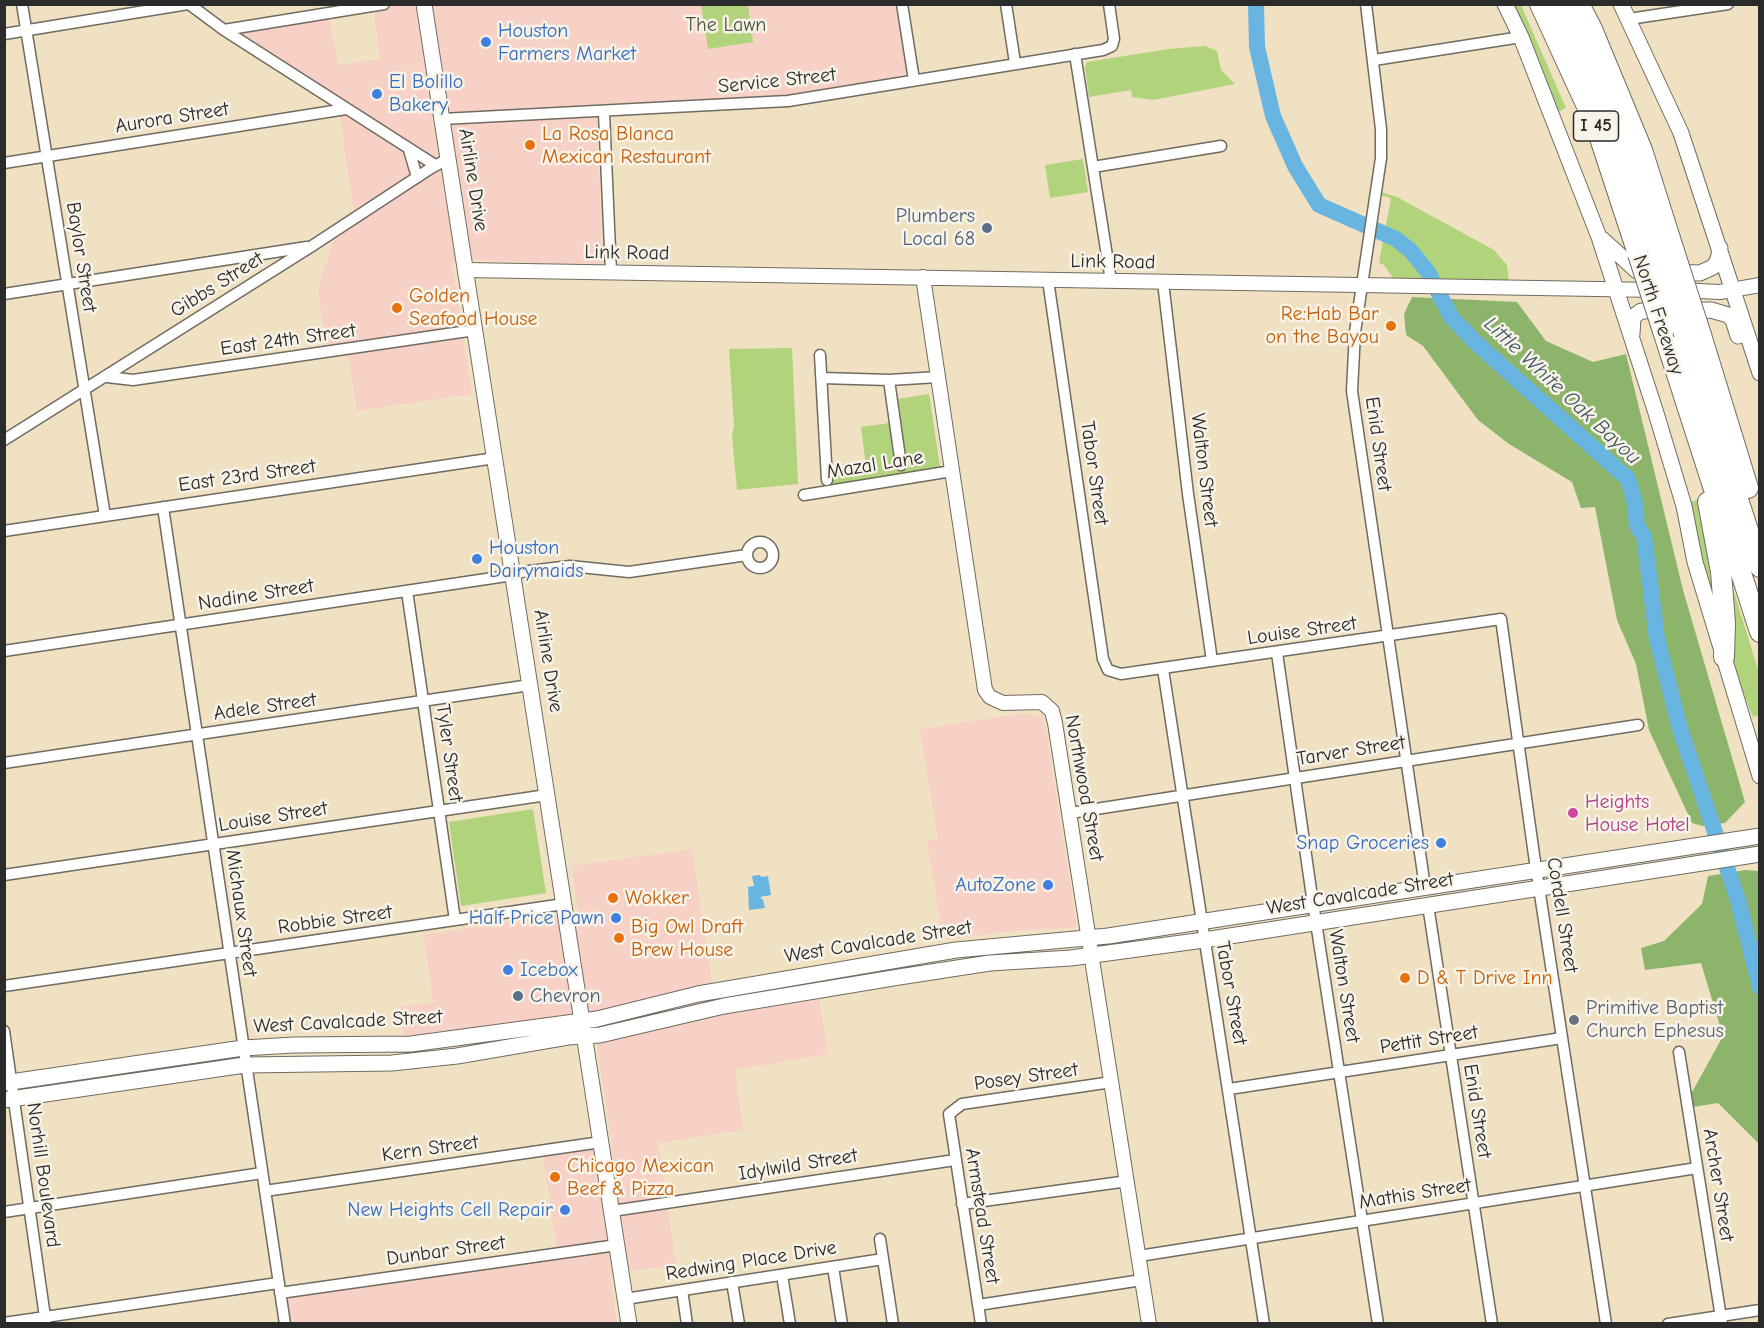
<!DOCTYPE html>
<html>
<head>
<meta charset="utf-8">
<style>
	body { margin:0 }
	#map { position:relative; width:1764px; height:1328px; overflow:hidden; background:#f0e1c2; font-family:"Comic Neue",sans-serif }
	canvas { display:block }
	.frame { position:absolute; inset:0; border:6px solid #2b2b2b; pointer-events:none }
</style>
</head>
<body>
<div id="map">
<canvas width="1764" height="1328"></canvas>
<div class="frame"></div>
</div>
<script>
const g = document.querySelector('canvas').getContext('2d');
g.lineJoin = 'round';
function fill(path, color) {
  g.fillStyle = color;
  g.fill(path, 'evenodd');
}
function toPath(rows) {
  const path = new Path2D();
  for (const r of rows) {
    if (r.length === 3) {
      path.moveTo(r[0] + r[2], r[1]);
      path.arc(r[0], r[1], r[2], 0, 2 * Math.PI);
      continue;
    }
    path.moveTo(r[0], r[1]);
    for (let i = 2; i < r.length; i += 2) path.lineTo(r[i], r[i + 1]);
  }
  return path;
}
function trace(path, color, width, dash) {
  g.strokeStyle = color;
  g.lineWidth = width;
  g.lineCap = dash ? 'butt' : 'round';
  g.setLineDash(dash || []);
  g.stroke(path);
}
function drawText(font, color, halo, rows, align = 'center') {
  g.font = font + ' "Comic Neue",sans-serif';
  g.lineWidth = 5;
  g.setLineDash([]);
  g.textBaseline = 'middle';
  g.strokeStyle = halo;
  g.fillStyle = color;
  for (const [text, x, y, turn = 0] of rows) {
    g.save();
    g.translate(x, y);
    g.rotate((+turn || 0) * Math.PI / 180);
    g.textAlign = isNaN(turn) ? turn : align;
    if (halo) g.strokeText(text, 0, 0);
    g.fillText(text, 0, 0);
    g.restore();
  }
}
fill(toPath([
	[373,5,898,5,907,75,774,98,596,104,603,266,477,260,452,264,472,394,357,411,348,353,327,347,318,290,335,235,355,221,337,97,240,32,329,17,338,65,380,59],
	[1025,713,1044,718,1077,927,1015,931,948,939,941,925,927,841,938,839,920,729],
	[692,849,717,1016,819,999,828,1054,735,1070,743,1130,658,1143,676,1265,610,1274,617,1323,289,1323,285,1296,558,1255,543,1155,612,1145,592,1014,405,1041,400,1007,433,1002,424,935,578,911,572,866]
]), '#f7d1c6');
fill(toPath([
	[701,5,748,5,753,42,708,49],
	[1511,5,1521,5,1566,108,1558,112],
	[1205,46,1217,51,1221,70,1235,84,1153,100,1132,97,1131,90,1089,97,1085,67,1087,62,1169,49],
	[1083,159,1088,192,1050,198,1045,165],
	[1381,192,1397,197,1494,250,1507,265,1509,281,1393,278,1384,265,1379,263,1391,198,1380,195],
	[792,348,798,484,737,490,732,436,734,426,729,349],
	[929,394,940,467,831,485,830,467,866,465,861,427,889,423,896,468,907,467,898,399],
	[1698,500,1700,503,1720,620,1702,571,1689,502],
	[1726,574,1731,582,1759,673,1759,715,1753,717,1733,669],
	[533,809,546,893,461,906,449,822]
]), '#b1d37b');
fill(toPath([
	[1412,297,1517,302,1546,341,1593,362,1626,354,1683,590,1745,802,1725,823,1703,826,1692,823,1649,730,1636,664,1617,620,1595,507,1581,508,1572,482,1509,444,1478,420,1423,346,1406,335,1404,314],
	[1746,870,1759,871,1759,1144,1718,1103,1693,1107,1691,1094,1723,1036,1701,963,1645,970,1641,948,1664,941,1702,904,1708,876]
]), '#8cb56b');
fill(toPath([
	[760,875,761,877,768,876,771,895,760,897,763,900,765,908,749,910,748,887,754,886,752,876]
]), '#68b5e2');
trace(toPath([
	[1256,4,1257,47,1273,116,1295,166,1319,205,1396,239,1410,250,1428,272,1451,317,1475,342,1628,479,1635,503,1637,526,1644,536,1657,639,1680,729,1738,900,1760,987]
]), '#68b5e2', 16);
const minor = toPath([
	[22,4,105,516],
	[189,4,224,30,435,165],
	[902,4,914,80],
	[1006,4,1015,63],
	[1366,4,1381,129,1381,158,1355,332,1352,391,1425,887],
	[1629,19,1728,4],
	[224,30,384,4],
	[4,34,188,4],
	[1075,54,1111,281],
	[1374,60,1521,37],
	[604,113,611,272],
	[442,119,788,101,1103,50,1112,46,1114,39,1109,4],
	[409,150,417,177],
	[4,163,346,109],
	[1093,167,1221,146],
	[1048,280,1103,659,1108,670,1121,674,1501,619,1534,855,1606,1324],
	[1163,282,1188,494,1212,661],
	[4,294,307,247],
	[820,355,827,480],
	[107,377,133,380,475,330],
	[822,378,889,380,938,377],
	[889,380,901,465],
	[4,440,312,246,431,168,448,159],
	[804,495,952,471],
	[163,507,285,1324],
	[4,531,495,458],
	[760,555,13],
	[513,573,570,566,629,572,747,555],
	[407,591,455,920],
	[4,651,513,575],
	[1277,653,1311,890,1378,1324],
	[1163,669,1264,1324],
	[4,763,530,685],
	[1070,813,1638,725],
	[4,875,547,795],
	[1428,905,1492,1324],
	[4,986,564,904],
	[4,1031,46,1324],
	[1679,1052,1722,1324],
	[1229,1089,1562,1038],
	[265,1191,601,1142],
	[962,1204,1128,1181],
	[612,1211,955,1160],
	[4,1212,262,1173],
	[880,1239,893,1324],
	[1139,1256,1697,1168],
	[833,1267,842,1324],
	[782,1275,790,1324],
	[732,1282,739,1324],
	[682,1290,687,1324],
	[280,1293,617,1245],
	[625,1299,883,1259],
	[978,1305,1142,1280],
	[4,1323,278,1283],
	[981,1324,949,1114,962,1104,1112,1082],
	[1668,1324,1760,1310]
]);
const tertiary = toPath([
	[465,270,1656,290],
	[923,277,985,690,990,697,1003,703,1042,702,1052,711,1055,723,1149,1324],
	[1678,290,1720,292,1760,285]
]);
const secondary = toPath([
	[424,4,629,1324],
	[1505,4,1521,37,1599,237,1656,413,1684,506,1695,562,1760,776],
	[1621,4,1681,133,1760,373],
	[1602,239,1637,271,1700,273,1713,267,1718,260,1720,248],
	[1632,334,1633,317,1641,311,1711,310,1728,315,1733,320,1738,336],
	[4,1083,243,1048,294,1045,411,1044,597,1019,698,994,956,950,1108,936,1760,836],
	[4,1100,245,1065,392,1063,457,1056,568,1037,600,1035,724,1006,899,977,990,963,1071,958,1204,940,1760,854]
]);
const motorway = toPath([
	[1540,4,1596,126,1638,254],
	[1560,4,1625,151,1658,252],
	[1579,4,1592,29,1642,150,1674,251],
	[1663,331,1760,632],
	[1684,334,1760,567],
	[1701,335,1748,488],
	[1708,502,1721,572,1725,623,1724,657]
]);
trace(minor, '#706b60', 13);
trace(tertiary, '#706b60', 16);
trace(secondary, '#706b60', 17);
trace(motorway, '#706b60', 22);
trace(minor, '#fff', 10);
trace(tertiary, '#fff', 14);
trace(secondary, '#fff', 15);
trace(motorway, '#fff', 20);
const motorwayBridge = toPath([
	[1674,251,1701,335],
	[1658,252,1684,334],
	[1638,254,1663,331]
]);
trace(motorwayBridge, '#706b60', 22, []);
trace(motorwayBridge, '#fff', 20);
for (const [x, y, r, color] of [
	[486,42,6,"#3f7fe0"],
	[377,94,6,"#3f7fe0"],
	[530,145,6,"#e8710a"],
	[987,228,6,"#5c6f8a"],
	[397,308,6,"#e8710a"],
	[1391,326,6,"#e8710a"],
	[477,559,6,"#3f7fe0"],
	[1573,813,6,"#d1479c"],
	[1441,843,6,"#3f7fe0"],
	[1048,885,6,"#3f7fe0"],
	[613,898,6,"#e8710a"],
	[616,918,6,"#3f7fe0"],
	[619,938,6,"#e8710a"],
	[508,970,6,"#3f7fe0"],
	[1405,978,6,"#e8710a"],
	[518,996,6,"#5c6f8a"],
	[1574,1020,6,"#6b7280"],
	[555,1177,6,"#e8710a"],
	[565,1210,6,"#3f7fe0"]
]) {
  const dot = new Path2D();
  dot.arc(x, y, r, 0, 2 * Math.PI);
  g.fillStyle = color;
  g.fill(dot);
  trace(dot, '#f7f3e8', 2);
}
for (const [x, y, w] of [
	[1596,126,45]
]) {
  const box = new Path2D();
  box.roundRect(x - w / 2, y - 15, w, 30, 4.5);
  g.fillStyle = '#f7f3e8';
  g.fill(box);
  trace(box, '#2b2b2b', 1.5);
}
drawText('bold 18px', '#2b2b2b', null, [
	["I 45",1596,126]
]);
drawText('20px', '#4c553f', '#f7f3e8', [
	["The Lawn",726,25]
]);
drawText('20px', '#366cbe', '#f7f3e8', [
	["Houston",498,31],
	["Farmers Market",498,54],
	["El Bolillo",389,82],
	["Bakery",389,105],
	["Houston",489,548],
	["Dairymaids",489,571],
	["Snap Groceries",1429,843,"right"],
	["AutoZone",1036,885,"right"],
	["Half Price Pawn",604,918,"right"],
	["Icebox",520,970],
	["New Heights Cell Repair",553,1210,"right"]
], 'left');
drawText('20px', '#2b2b2b', '#f7f3e8', [
	["Service Street",777,81,-6],
	["Aurora Street",172,118,-9],
	["Airline Drive",473,180,81],
	["Link Road",627,253,1],
	["Baylor Street",81,257,81],
	["Link Road",1113,262,1],
	["Gibbs Street",217,285,-32],
	["North Freeway",1658,315,72],
	["East 24th Street",288,340,-8],
	["Enid Street",1378,444,82],
	["Mazal Lane",875,465,-9],
	["Walton Street",1204,470,83],
	["Tabor Street",1094,473,82],
	["East 23rd Street",247,476,-8],
	["Nadine Street",256,595,-9],
	["Louise Street",1302,631,-8],
	["Airline Drive",548,661,81],
	["Adele Street",265,707,-8],
	["Tarver Street",1351,751,-9],
	["Tyler Street",449,753,82],
	["Northwood Street",1084,788,80],
	["Louise Street",273,817,-9],
	["West Cavalcade Street",1360,894,-9],
	["Michaux Street",241,913,82],
	["Cordell Street",1562,915,81],
	["Robbie Street",335,920,-8],
	["West Cavalcade Street",878,942,-9],
	["Walton Street",1344,986,81],
	["Tabor Street",1231,993,80],
	["West Cavalcade Street",348,1022,-3],
	["Pettit Street",1429,1040,-9],
	["Posey Street",1026,1077,-8],
	["Enid Street",1477,1111,81],
	["Kern Street",430,1149,-8],
	["Idylwild Street",798,1165,-9],
	["Norhill Boulevard",43,1175,82],
	["Archer Street",1718,1185,81],
	["Mathis Street",1415,1194,-9],
	["Armstead Street",982,1216,81],
	["Dunbar Street",446,1251,-8],
	["Redwing Place Drive",751,1261,-9]
]);
drawText('20px', '#c56008', '#f7f3e8', [
	["La Rosa Blanca",542,134],
	["Mexican Restaurant",542,157],
	["Golden",409,296],
	["Seafood House",409,319],
	["Re:Hab Bar",1379,314,"right"],
	["on the Bayou",1379,337,"right"],
	["Wokker",625,898],
	["Big Owl Draft",631,927],
	["Brew House",631,950],
	["D & T Drive Inn",1417,978],
	["Chicago Mexican",567,1166],
	["Beef & Pizza",567,1189]
], 'left');
drawText('20px', '#4e5e75', '#f7f3e8', [
	["Plumbers",975,216],
	["Local 68",975,239],
	["Chevron",530,996,"left"]
], 'right');
drawText('20px', '#b23c85', '#f7f3e8', [
	["Heights",1585,802],
	["House Hotel",1585,825]
], 'left');
drawText('20px', '#5b616d', '#f7f3e8', [
	["Primitive Baptist",1586,1008],
	["Church Ephesus",1586,1031]
], 'left');
drawText('italic 21px', '#3d5462', '#f7f3e8', [
	["Little White Oak Bayou",1562,391,43]
]);
</script>
</body>
</html>
